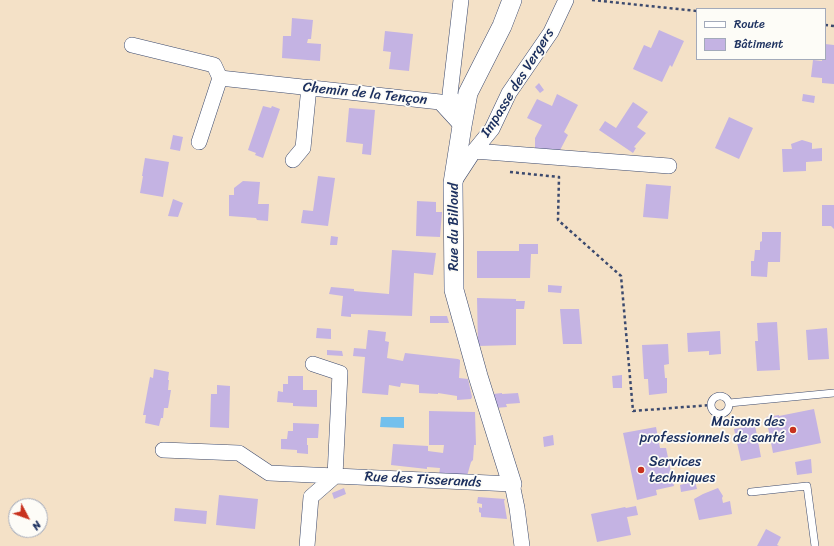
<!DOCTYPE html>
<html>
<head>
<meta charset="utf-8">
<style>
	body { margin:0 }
	#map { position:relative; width:834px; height:546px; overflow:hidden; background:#f4e1c7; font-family:Sriracha,sans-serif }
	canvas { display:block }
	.legend { position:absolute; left:696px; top:8px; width:130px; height:52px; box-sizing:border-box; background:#fdfcf7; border:1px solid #a3aaba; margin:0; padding:5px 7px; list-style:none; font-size:12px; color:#1b2f5e }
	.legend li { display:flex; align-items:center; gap:8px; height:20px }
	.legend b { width:20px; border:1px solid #a3aaba }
	.north { position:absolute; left:8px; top:498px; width:40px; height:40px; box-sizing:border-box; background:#fdfcf7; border:1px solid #a3aaba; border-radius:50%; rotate:131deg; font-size:11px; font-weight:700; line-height:16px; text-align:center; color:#1b2f5e }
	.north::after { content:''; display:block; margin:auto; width:14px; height:18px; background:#c8321e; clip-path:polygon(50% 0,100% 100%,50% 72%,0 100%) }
</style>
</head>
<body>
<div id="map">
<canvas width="834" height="546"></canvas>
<ul class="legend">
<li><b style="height:5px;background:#fff"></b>Route</li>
<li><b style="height:11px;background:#c4b3e3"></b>Bâtiment</li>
</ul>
<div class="north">N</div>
</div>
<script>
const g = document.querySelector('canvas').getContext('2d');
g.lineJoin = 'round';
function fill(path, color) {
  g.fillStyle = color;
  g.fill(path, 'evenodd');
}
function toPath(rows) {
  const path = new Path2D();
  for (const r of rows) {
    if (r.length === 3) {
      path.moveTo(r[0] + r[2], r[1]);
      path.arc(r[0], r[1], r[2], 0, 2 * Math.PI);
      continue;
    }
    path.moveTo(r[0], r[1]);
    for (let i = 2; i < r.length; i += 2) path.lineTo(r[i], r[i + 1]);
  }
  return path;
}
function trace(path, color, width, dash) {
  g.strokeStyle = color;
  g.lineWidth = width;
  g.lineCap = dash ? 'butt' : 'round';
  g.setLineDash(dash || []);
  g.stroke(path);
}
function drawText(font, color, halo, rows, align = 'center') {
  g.font = font + ' Sriracha,sans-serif';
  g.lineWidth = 3.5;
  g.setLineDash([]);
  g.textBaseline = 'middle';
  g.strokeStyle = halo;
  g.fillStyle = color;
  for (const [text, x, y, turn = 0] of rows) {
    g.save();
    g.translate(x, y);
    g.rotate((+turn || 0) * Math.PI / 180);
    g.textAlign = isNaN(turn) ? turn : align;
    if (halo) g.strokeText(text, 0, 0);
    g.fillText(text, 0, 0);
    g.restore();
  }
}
fill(toPath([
	[381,417,404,417,404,428,380,427]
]), '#73c0ed');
fill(toPath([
	[292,18,313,20,311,39,308,39,307,43,321,44,320,61,282,58,283,36,291,36],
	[659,30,684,41,672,67,670,65,662,82,633,69,644,45,651,48],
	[385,31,413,34,409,71,389,69,391,52,383,51],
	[825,44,834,45,834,84,822,83,822,78,811,77,813,60,822,61,822,59,825,59],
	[539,83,544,90,540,93,535,87],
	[557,94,578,105,564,132,568,135,558,154,535,151,535,138,542,125,527,118,537,99,552,106],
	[803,94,815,96,814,103,802,101],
	[633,102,648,112,637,127,646,133,634,147,636,148,633,153,599,130,605,121,616,128],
	[263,106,271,108,272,106,280,109,263,158,255,155,256,153,248,150],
	[349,108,375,110,371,155,362,154,363,144,346,142],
	[729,117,753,128,739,159,715,148],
	[173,135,183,137,180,151,170,149],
	[802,140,812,143,812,149,822,148,822,161,806,162,806,171,783,172,782,149,792,149,791,144],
	[145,158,169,162,163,197,140,193,143,176,142,176],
	[318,176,335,178,328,226,301,223,303,210,313,211],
	[243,181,260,182,258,204,269,204,268,221,257,220,256,218,229,216,229,195,234,195,234,188],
	[646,184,671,186,668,219,643,217],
	[173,199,183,203,178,217,168,216],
	[417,201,436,202,436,212,442,212,440,237,416,236],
	[822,205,834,205,834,229,831,226,822,226],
	[762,232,781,232,780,262,768,262,767,277,751,276,751,261,754,261,755,250,760,250,760,242,762,241],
	[331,236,338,237,337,245,330,245],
	[519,244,538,244,538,254,531,254,530,278,477,278,477,251,519,251],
	[392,250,436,253,433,275,414,273,412,316,351,314,351,317,341,316,343,296,329,294,331,287,354,289,354,291,389,294],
	[548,285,562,286,561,293,548,292],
	[477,298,516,299,516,301,525,301,524,309,516,309,516,345,478,346],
	[560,309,579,309,582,344,563,344],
	[430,316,447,316,449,323,430,323],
	[777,322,780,370,757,371,755,341,758,341,757,323],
	[317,328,331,329,331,339,316,338],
	[827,328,829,359,808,360,806,330],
	[368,330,386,332,385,341,389,342,387,358,403,361,405,353,458,359,460,360,460,362,459,378,468,379,472,397,471,399,457,400,457,396,438,393,438,394,419,393,419,385,401,383,400,387,389,385,388,395,362,393,365,357,353,356,354,348,366,349],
	[720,331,721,354,709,355,709,351,688,352,687,333],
	[668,344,669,364,664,365,665,378,667,378,667,393,649,395,648,379,644,379,642,345],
	[327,350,342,351,343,356,327,355],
	[154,369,169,372,168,380,169,380,168,390,171,390,168,408,164,408,163,418,161,418,159,426,145,423,146,415,143,415,150,377,153,378],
	[622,375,622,388,613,388,612,376],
	[288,376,303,376,303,390,317,390,317,407,293,406,293,403,277,402,278,391,283,392,283,384,288,384],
	[217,385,230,386,229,428,210,427,211,394,217,394],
	[502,393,502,394,518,393,520,403,506,404,507,407,495,408,493,394],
	[814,409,821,443,773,453,766,417,779,415,779,416],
	[429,411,475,412,476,445,474,445,473,460,471,462,467,476,439,475,440,468,427,467,427,469,391,465,393,444,428,446,428,451,443,453,444,445,429,445],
	[293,423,319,424,318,438,307,438,307,445,308,445,308,454,297,453,297,450,281,449,281,439,287,439,288,431,293,431],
	[755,425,761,457,741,461,734,429],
	[656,427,660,448,666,448,674,486,656,490,657,495,637,500,623,433],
	[553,435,554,445,544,447,543,437],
	[811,459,812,473,797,475,795,462],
	[695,481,697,489,681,492,680,485],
	[344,488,346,494,334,499,332,493],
	[718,488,723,496,722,498,723,503,730,501,732,514,699,520,694,499,703,494],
	[219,495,258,499,255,529,216,525],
	[478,497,505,499,504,501,507,519,481,517,481,513,479,512,479,507,482,508,482,504,477,503],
	[636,506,638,515,627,517,631,535,597,542,591,514,625,507,626,508],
	[175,508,207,511,206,524,174,521],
	[766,529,781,537,777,545,779,546,757,546]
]), '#c4b3e3');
const service = toPath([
	[720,405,9],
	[729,403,834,393],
	[751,492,807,486,815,546]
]);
const minor = toPath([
	[132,45,214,65,220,78],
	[458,118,450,94,461,0],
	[199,142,220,78,440,102,462,126],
	[474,151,669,166],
	[293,160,303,148,309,87],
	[455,180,474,151,492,129,509,93,551,32,566,0],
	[163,450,239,453,269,473,512,484,517,508,522,546],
	[307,546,311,497,335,476,340,373,313,364]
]);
const tertiary = toPath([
	[512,484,478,376,454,290,453,183,462,126,468,93,502,26,512,0]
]);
trace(service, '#3c4a6e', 8);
trace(minor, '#3c4a6e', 16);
trace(tertiary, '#3c4a6e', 20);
trace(toPath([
	[592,0,697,11],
	[825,25,834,26],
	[510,172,559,177,558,220,621,276,633,411,711,405]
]), '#3c4a6e', 2.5, [3, 3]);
trace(service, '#fff', 7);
trace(minor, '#fff', 15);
trace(tertiary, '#fff', 19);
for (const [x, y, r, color] of [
	[793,430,4,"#c8321e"],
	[641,470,4,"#c8321e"]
]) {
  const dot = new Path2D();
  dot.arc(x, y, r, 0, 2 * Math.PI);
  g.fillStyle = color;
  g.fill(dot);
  trace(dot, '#fdfcf7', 1.5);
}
drawText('14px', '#1b2f5e', '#fdfcf7', [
	["Impasse des Vergers",518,83,-58],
	["Chemin de la Tençon",365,94,6],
	["Rue du Billoud",454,227,-90],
	["Rue des Tisserands",423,480,3]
]);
drawText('14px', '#1b2f5e', '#fdfcf7', [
	["Maisons des",785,422],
	["professionnels de santé",785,438],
	["Services",649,462,"left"],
	["techniques",649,478,"left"]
], 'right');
</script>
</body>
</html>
